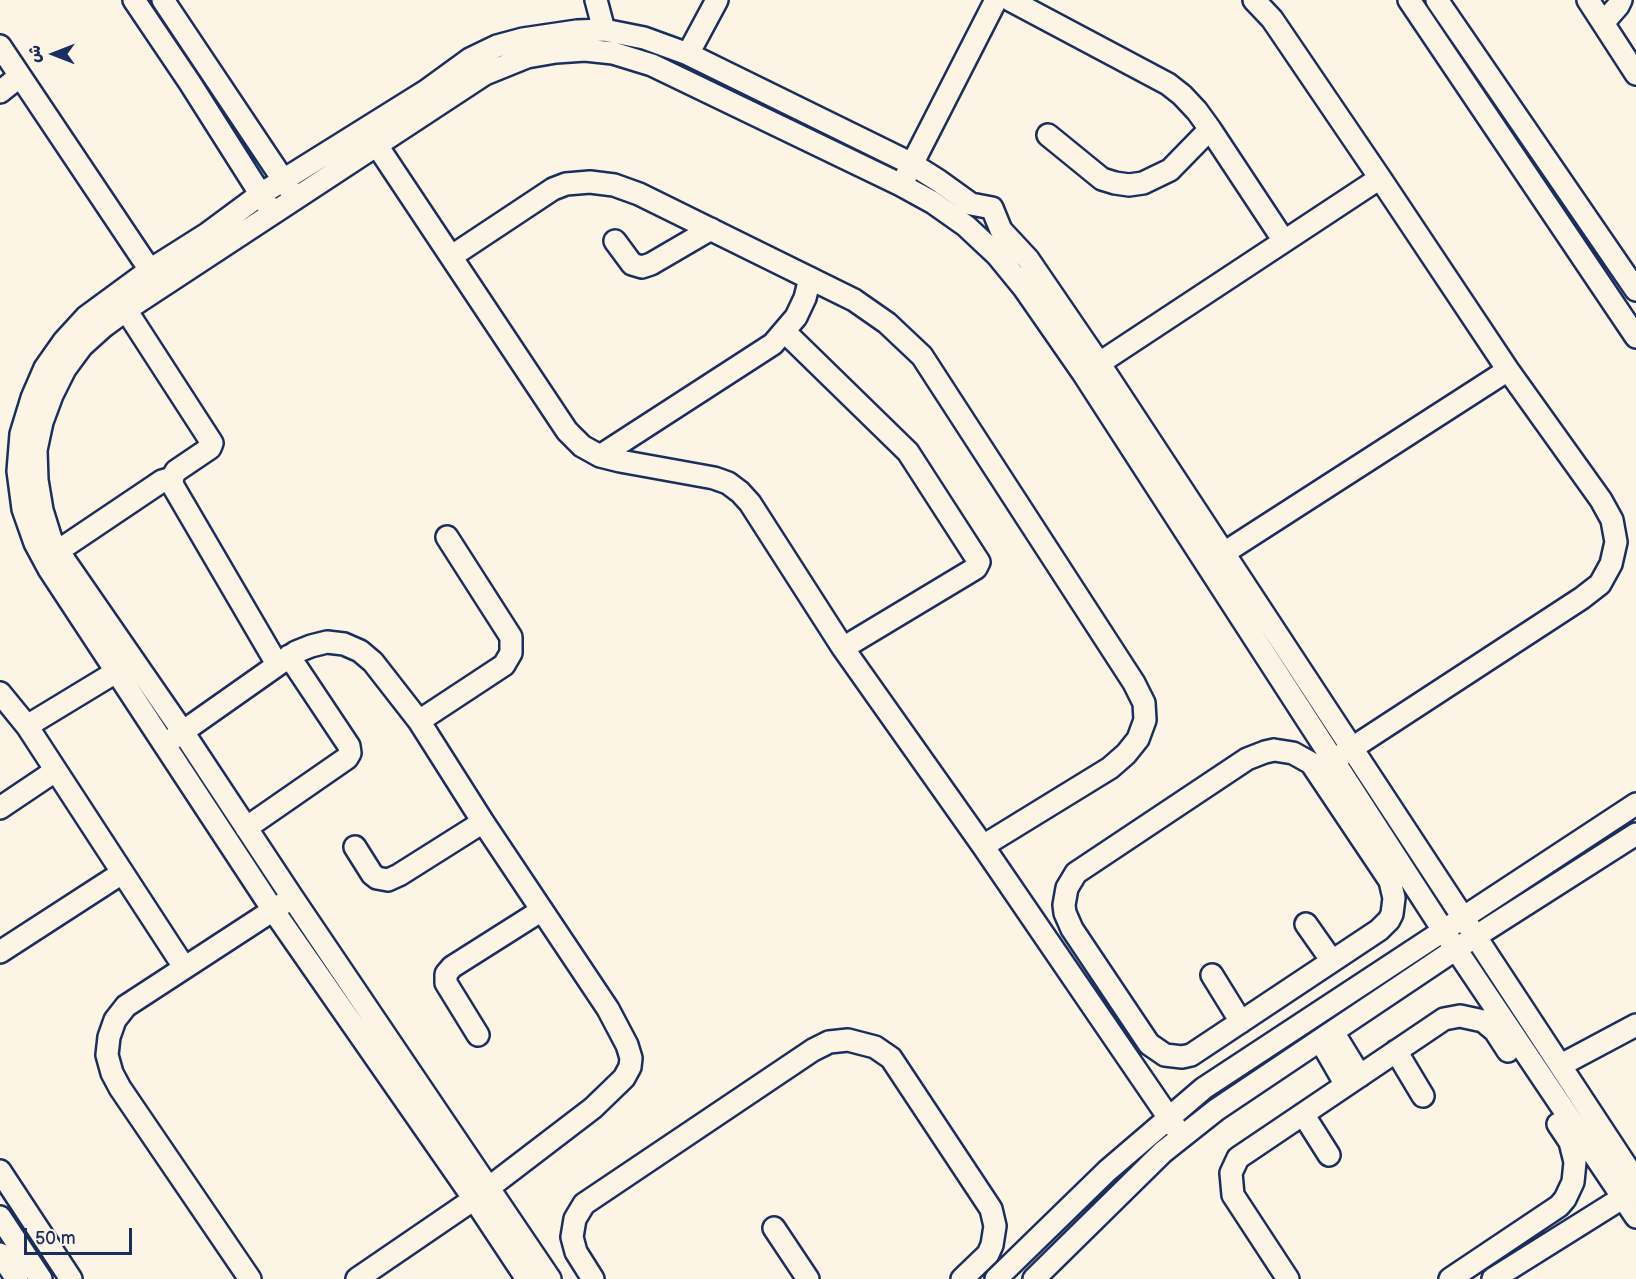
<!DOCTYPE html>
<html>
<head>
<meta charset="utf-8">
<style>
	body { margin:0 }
	#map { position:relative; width:1636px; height:1279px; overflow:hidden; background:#fcf5e5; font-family:"Balsamiq Sans","Playpen Sans Arabic",sans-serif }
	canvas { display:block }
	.north { position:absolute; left:24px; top:24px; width:60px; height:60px; -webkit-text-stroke:4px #fcf5e5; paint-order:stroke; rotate:270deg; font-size:16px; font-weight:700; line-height:24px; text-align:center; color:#1b2f5e }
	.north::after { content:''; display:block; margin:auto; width:21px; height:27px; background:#1b2f5e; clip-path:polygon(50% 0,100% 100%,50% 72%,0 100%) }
	.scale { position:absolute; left:24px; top:1228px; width:108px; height:27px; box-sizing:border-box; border:3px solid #1b2f5e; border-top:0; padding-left:8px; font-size:18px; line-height:21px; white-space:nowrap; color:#1b2f5e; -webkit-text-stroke:4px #fcf5e5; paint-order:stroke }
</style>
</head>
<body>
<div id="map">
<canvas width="1636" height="1279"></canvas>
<div class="north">ش</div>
<div class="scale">50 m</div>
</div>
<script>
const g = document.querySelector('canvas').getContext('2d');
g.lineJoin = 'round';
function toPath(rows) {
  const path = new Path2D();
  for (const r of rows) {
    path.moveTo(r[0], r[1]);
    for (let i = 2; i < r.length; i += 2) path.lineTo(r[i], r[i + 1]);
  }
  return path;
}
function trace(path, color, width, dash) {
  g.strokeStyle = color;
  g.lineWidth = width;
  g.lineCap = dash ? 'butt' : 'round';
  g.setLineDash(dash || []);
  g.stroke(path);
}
const minor = toPath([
	[134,0,190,83,268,206],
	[163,0,292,193],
	[596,0,604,30],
	[1010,0,1168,84,1182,95,1197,111,1210,129,1284,241],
	[1254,0,1272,19,1380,178,1508,370,1601,500,1612,520,1616,542,1611,564,1600,584,1582,598,1340,756],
	[1409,0,1636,337],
	[1437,0,1636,290],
	[1588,0,1636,74],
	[1603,23,1618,6,1621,0],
	[0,46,150,270,156,283],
	[688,54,717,0],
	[0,92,20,76],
	[370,135,567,431,582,446,600,456,620,461,714,478,728,483,740,492,750,503,843,648,983,846,1182,1137],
	[1048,135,1102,179,1115,183,1129,185,1143,183,1170,170,1210,129],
	[906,176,996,0],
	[615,241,632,264,642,267,651,264,711,229],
	[452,256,553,189,566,184,590,182,614,185,639,194,854,300,887,323,922,356,1134,683,1144,703,1145,720,1138,739,1126,754,1110,768,983,846],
	[126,310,212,443,210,448,176,471,172,478,173,486,277,664],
	[785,332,908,452,979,562,976,568,843,648],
	[1089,370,1380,178],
	[600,456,773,344,796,317,805,298,810,278],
	[58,551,162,481,172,478],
	[1213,560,1508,370],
	[0,693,27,726,184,967],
	[419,721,504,665,511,653,511,637,447,537],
	[27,726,116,672],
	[171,740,296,652,311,646,327,642,344,644,360,651,373,662,419,721,483,822,608,1009,627,1045,631,1058,630,1067,624,1078,593,1108,474,1199,357,1279],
	[1274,750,1293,753,1311,763,1390,881,1394,898,1392,914,1389,920,1379,930,1191,1055,1182,1057,1165,1055,1149,1044,1072,929,1065,913,1064,905,1067,888,1076,873,1247,759,1265,752,1274,750],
	[0,808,55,771],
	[246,828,347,758,350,753,349,746,289,656],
	[355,847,372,874,377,878,388,880,399,875,483,822],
	[1306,924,1332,961],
	[0,952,122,873],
	[1212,975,1241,1022],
	[1333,1032,1360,1076],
	[478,1035,446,983,446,974,452,967,542,910],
	[1320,1040,1346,1085],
	[1396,1051,1423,1096],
	[1561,1065,1636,1025],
	[1303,1114,1329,1155],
	[0,1171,71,1279],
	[0,1217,41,1279],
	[774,1228,808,1279],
	[0,1254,17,1279],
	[250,1279,120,1088,112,1073,107,1055,109,1037,115,1020,126,1006,284,903],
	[527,1279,474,1199,273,910,49,569,35,543,23,509,18,471,21,434,32,398,45,368,64,341,86,317,150,270,207,234,261,194,426,91,470,59,497,46,523,39,577,31,604,30,644,38,688,54,912,164,939,181,971,204,992,208,1001,230,1028,259,1099,363,1636,1181],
	[550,1279,292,897,183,732,58,551,51,539,42,510,37,480,36,450,42,422,52,395,65,369,82,346,103,327,126,310,485,74,527,57,556,52,585,50,613,53,652,65,901,185,932,202,966,226,997,255,1024,288,1083,373,1443,930,1636,1217],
	[593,1279,576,1252,572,1237,575,1219,584,1204,813,1050,829,1042,848,1040,875,1047,891,1058,991,1209,995,1226,992,1245,988,1254,962,1279],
	[996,1279,1107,1171,1204,1088,1636,804],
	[1034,1279,1163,1152,1216,1110,1456,949,1636,834],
	[1288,1279,1233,1195,1231,1173,1238,1158,1444,1019,1460,1016,1483,1021,1495,1031,1508,1051],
	[1450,1279,1559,1206,1565,1199,1573,1182,1575,1162,1570,1142,1558,1124],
	[1493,1279,1635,1190]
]);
trace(minor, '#1b2f5e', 26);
trace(minor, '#fcf5e5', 21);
</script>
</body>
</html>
